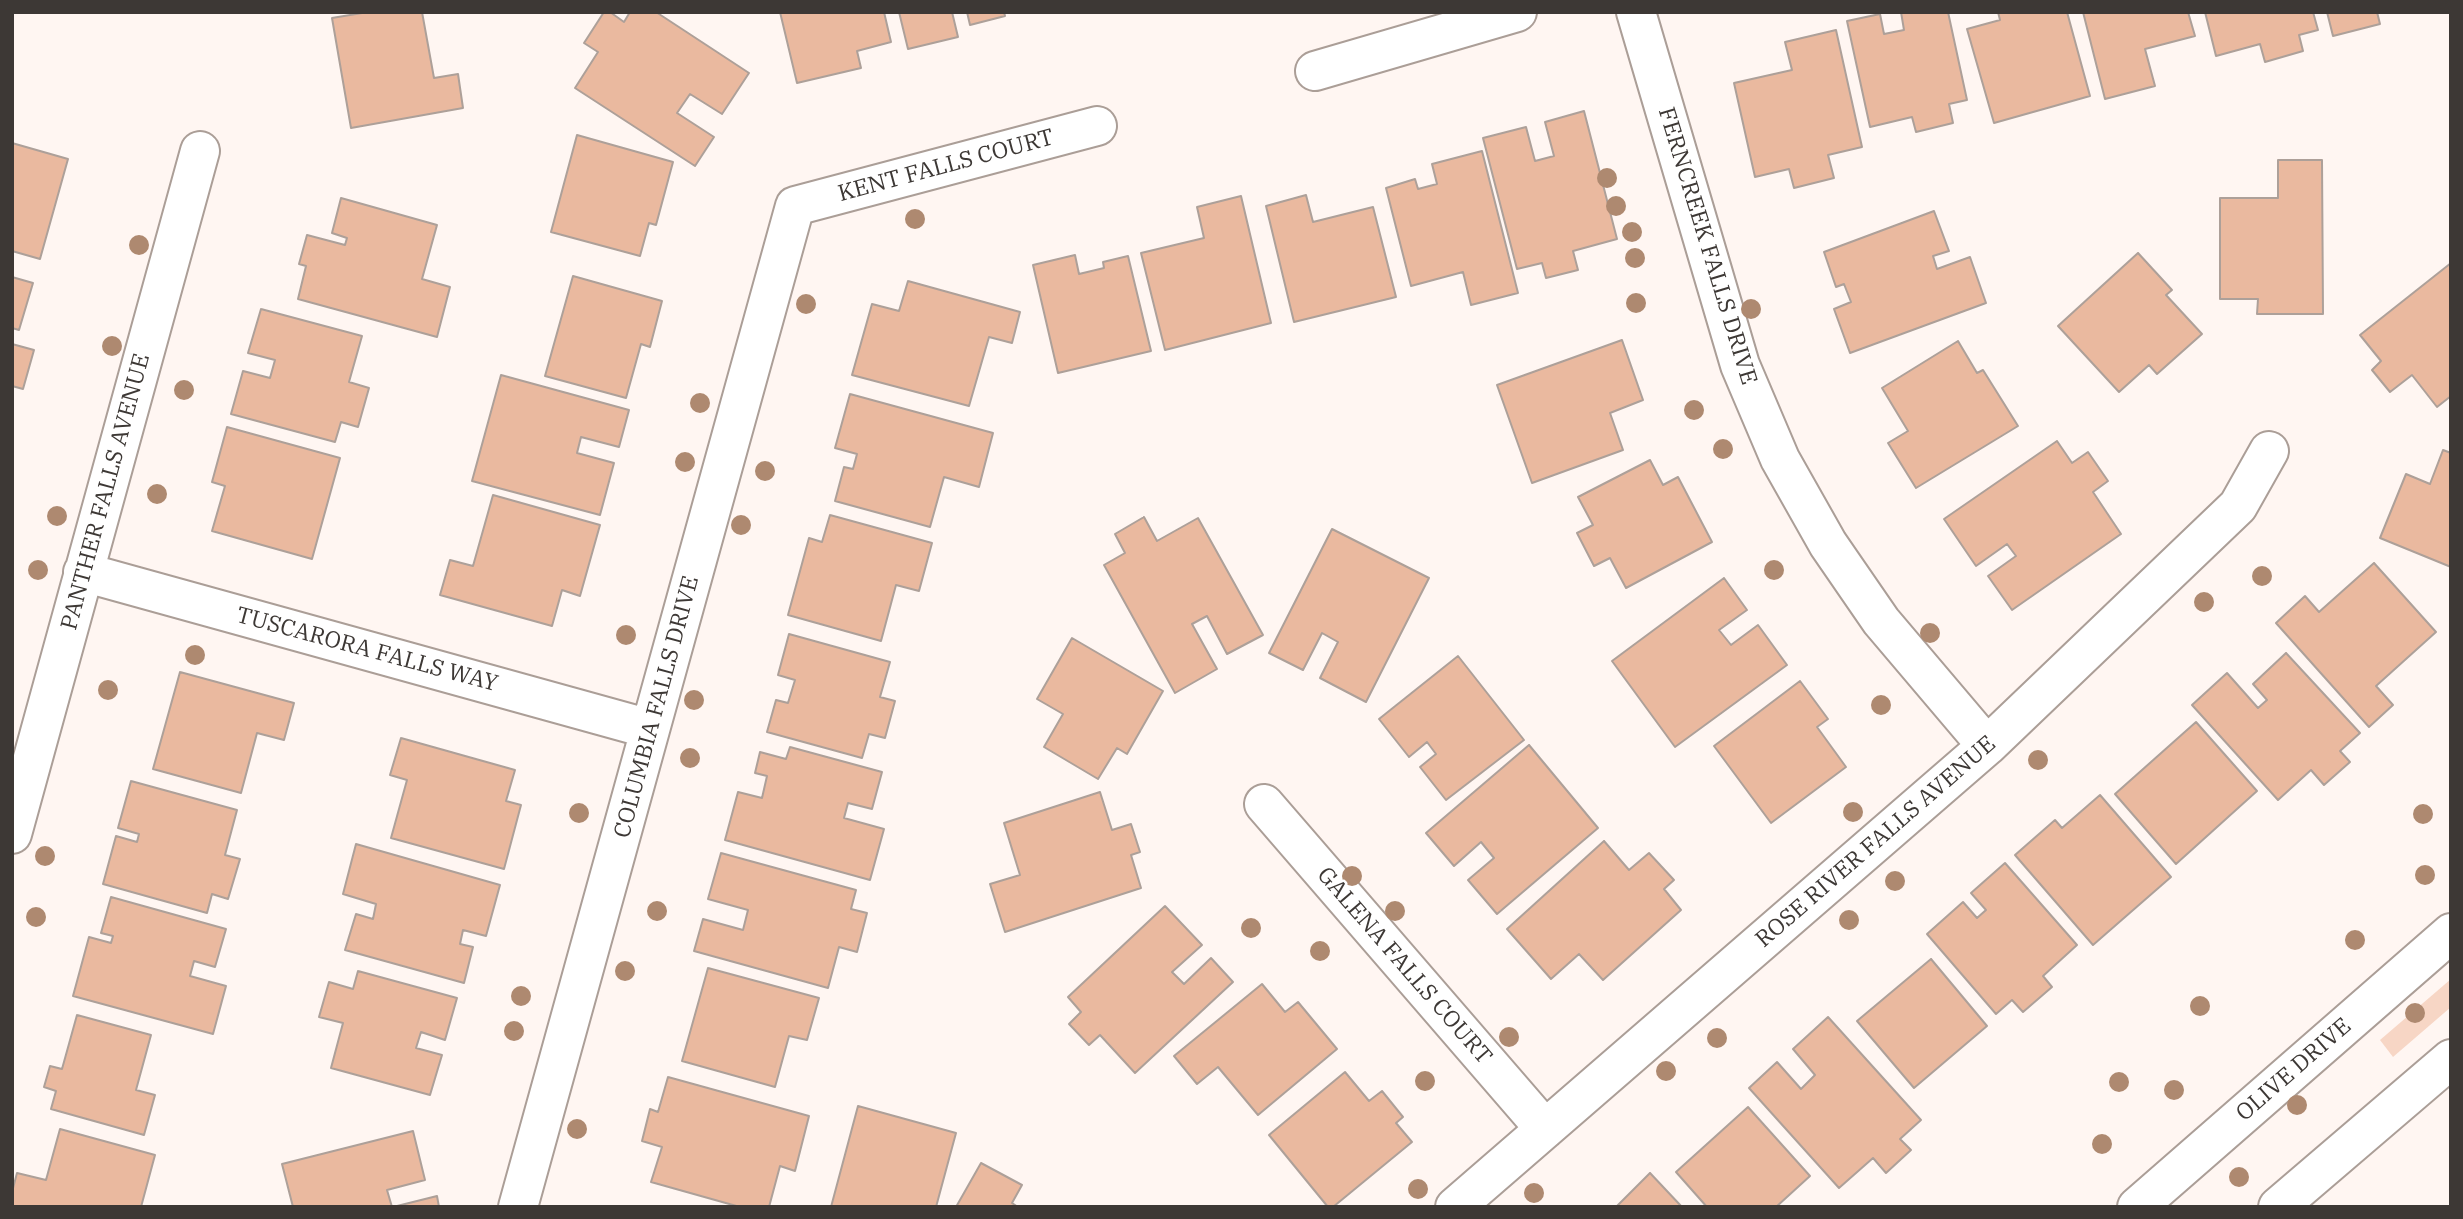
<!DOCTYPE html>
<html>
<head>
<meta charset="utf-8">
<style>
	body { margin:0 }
	#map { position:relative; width:2463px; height:1219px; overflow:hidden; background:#fff6f2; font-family:"IBM Plex Serif",serif }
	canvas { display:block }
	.frame { position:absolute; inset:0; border:14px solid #3d3835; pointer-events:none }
</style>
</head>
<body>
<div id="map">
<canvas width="2463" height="1219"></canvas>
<div class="frame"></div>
</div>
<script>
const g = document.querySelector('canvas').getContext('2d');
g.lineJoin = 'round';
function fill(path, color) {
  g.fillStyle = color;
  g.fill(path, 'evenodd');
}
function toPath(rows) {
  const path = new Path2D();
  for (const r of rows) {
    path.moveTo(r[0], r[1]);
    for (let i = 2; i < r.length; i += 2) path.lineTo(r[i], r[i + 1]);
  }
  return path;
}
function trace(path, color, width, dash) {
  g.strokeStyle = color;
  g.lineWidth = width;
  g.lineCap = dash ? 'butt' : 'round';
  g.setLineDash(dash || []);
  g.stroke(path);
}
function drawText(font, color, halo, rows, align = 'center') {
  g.font = font + ' "IBM Plex Serif",serif';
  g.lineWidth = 5;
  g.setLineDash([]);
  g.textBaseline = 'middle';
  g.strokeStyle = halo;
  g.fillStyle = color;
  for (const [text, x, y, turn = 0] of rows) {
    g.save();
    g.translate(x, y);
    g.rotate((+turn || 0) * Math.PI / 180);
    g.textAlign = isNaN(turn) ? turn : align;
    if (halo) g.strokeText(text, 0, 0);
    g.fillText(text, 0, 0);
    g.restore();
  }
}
fill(toPath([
	[2451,979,2451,1007,2393,1057,2380,1040]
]), '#f7d6c5');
const building = toPath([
	[368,12,422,12,434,78,458,74,463,108,351,128,332,18,368,12],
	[604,12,610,12,624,22,630,12,656,12,749,73,722,114,690,94,677,113,714,137,695,166,575,88,598,52,584,43,604,12],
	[780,12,884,12,891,42,857,51,861,68,797,83,780,12],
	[899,12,952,12,958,37,908,49,899,12],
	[967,12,1004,12,1005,16,970,25,967,12],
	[1901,12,1948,12,1967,100,1949,104,1953,123,1916,132,1912,117,1870,127,1847,21,1880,14,1884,34,1904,30,1901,12],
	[1998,12,2067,12,2090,96,1994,123,1967,29,2000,20,1998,12],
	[2083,12,2188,12,2195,36,2145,49,2155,86,2105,99,2083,12],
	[2205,12,2313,12,2318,30,2299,35,2303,51,2265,62,2260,44,2216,56,2205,12],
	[2327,12,2377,12,2380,24,2333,36,2327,12],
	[1836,30,1862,147,1828,155,1834,178,1794,188,1789,169,1755,177,1734,83,1792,70,1785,42,1836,30],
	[1584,111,1617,239,1573,251,1578,270,1546,278,1542,263,1517,269,1483,138,1526,127,1535,161,1554,156,1545,122,1584,111],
	[577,135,673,162,656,225,649,223,640,256,551,232,577,135],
	[12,143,68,159,40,259,12,251,12,143],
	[1482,151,1518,293,1471,305,1463,272,1411,286,1386,188,1415,179,1418,189,1437,184,1432,164,1482,151],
	[2278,160,2322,160,2323,314,2257,314,2258,299,2220,299,2220,198,2278,198,2278,160],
	[1306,195,1313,222,1373,207,1396,297,1294,322,1266,206,1306,195],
	[1241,196,1271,323,1165,350,1141,253,1204,238,1197,207,1241,196],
	[341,198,437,225,422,279,450,287,437,337,298,299,306,266,299,264,307,235,345,245,347,238,332,233,341,198],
	[1934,211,1949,251,1933,256,1937,269,1970,257,1986,303,1850,353,1834,309,1851,302,1844,284,1836,287,1824,252,1934,211],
	[2138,253,2172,290,2166,295,2202,334,2157,374,2149,365,2119,392,2058,326,2138,253],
	[1075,255,1079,274,1104,268,1103,262,1128,256,1151,351,1058,373,1033,265,1075,255],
	[2451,263,2451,396,2437,407,2412,375,2390,392,2372,370,2381,361,2360,335,2451,263],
	[573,276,662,301,650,347,641,344,626,398,545,376,573,276],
	[12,277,33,283,19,330,12,328,12,277],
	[908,281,1020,312,1012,343,989,337,969,406,852,375,872,304,899,311,908,281],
	[261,309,362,336,349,382,369,388,358,427,341,422,335,442,231,414,243,371,270,378,275,360,248,353,261,309],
	[1622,340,1643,400,1610,413,1623,450,1532,483,1497,385,1622,340],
	[1958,341,1977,373,1983,370,2018,426,1916,488,1888,443,1908,431,1882,388,1958,341],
	[12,344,34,350,23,389,12,386,12,344],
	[501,375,629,410,619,447,581,437,577,453,614,463,600,515,472,481,501,375],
	[850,394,993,433,979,487,944,477,930,527,835,501,844,467,853,469,857,454,835,448,850,394],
	[227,427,340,458,312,559,212,531,225,486,212,482,227,427],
	[2057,441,2072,463,2088,452,2108,481,2093,492,2121,534,2012,610,1988,576,2016,556,2007,544,1976,566,1944,519,2057,441],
	[2443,450,2451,453,2451,567,2380,538,2406,474,2430,484,2443,450],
	[1650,460,1663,485,1678,477,1712,542,1626,588,1610,558,1594,566,1577,533,1593,525,1578,497,1650,460],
	[493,495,600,525,580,596,562,590,552,626,440,595,450,560,473,566,493,495],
	[830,515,932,543,919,591,896,585,881,641,788,615,809,538,822,542,830,515],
	[1144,517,1157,541,1198,518,1263,635,1227,654,1207,616,1192,624,1217,669,1175,693,1104,565,1125,553,1115,534,1144,517],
	[1332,529,1429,578,1366,702,1320,678,1338,642,1322,633,1303,670,1269,653,1332,529],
	[2374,563,2436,632,2376,686,2393,705,2369,727,2276,623,2305,596,2319,612,2374,563],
	[1724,578,1747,610,1719,630,1731,645,1758,625,1787,665,1675,747,1612,661,1724,578],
	[789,634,890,662,880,697,895,701,885,738,869,734,862,758,767,732,776,700,788,703,795,680,778,675,789,634],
	[1072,638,1163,691,1127,754,1117,748,1098,779,1044,747,1063,714,1037,699,1072,638],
	[2286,653,2360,733,2340,751,2350,762,2324,785,2311,770,2278,800,2192,705,2227,673,2258,708,2267,700,2253,684,2286,653],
	[1458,656,1524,740,1446,800,1420,767,1436,754,1427,742,1409,757,1379,719,1458,656],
	[180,672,294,703,284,740,257,733,241,793,153,769,180,672],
	[1800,681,1828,719,1817,727,1846,767,1771,823,1714,746,1800,681],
	[2196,722,2257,791,2176,864,2115,794,2196,722],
	[401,738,515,770,506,801,521,805,504,869,391,838,407,780,390,775,401,738],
	[1529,745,1598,828,1497,914,1468,880,1494,858,1481,842,1454,866,1426,833,1529,745],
	[790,747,882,772,872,809,848,803,844,818,884,829,870,880,725,840,738,792,762,798,767,776,755,773,760,752,786,759,790,747],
	[131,781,237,810,225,855,240,859,228,899,212,894,207,913,103,884,116,836,137,842,139,834,118,828,131,781],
	[1100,792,1112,830,1131,824,1140,852,1131,855,1141,888,1005,932,990,884,1020,875,1004,823,1100,792],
	[2100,795,2171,877,2093,945,2015,855,2055,820,2062,828,2100,795],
	[1604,841,1629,870,1649,853,1674,880,1664,889,1681,910,1603,980,1579,954,1551,979,1507,929,1604,841],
	[356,844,500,885,486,936,463,930,460,944,473,947,464,983,345,950,356,914,373,919,376,904,343,894,356,844],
	[721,853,856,890,851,909,867,913,857,952,839,947,828,988,694,951,703,919,743,930,748,910,708,899,721,853],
	[2005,863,2077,945,2043,976,2052,987,2023,1012,2012,1000,1996,1014,1927,934,1963,902,1977,918,1986,910,1971,893,2005,863],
	[111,897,226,929,215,967,194,961,190,976,226,986,213,1034,73,996,89,937,111,943,113,936,101,933,111,897],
	[1165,906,1202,945,1172,972,1184,984,1211,958,1233,982,1135,1073,1100,1035,1089,1045,1069,1024,1081,1012,1068,997,1165,906],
	[1931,959,1987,1026,1914,1088,1857,1021,1931,959],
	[708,968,819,998,807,1040,789,1036,775,1087,682,1061,708,968],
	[358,971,457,998,445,1040,421,1032,416,1048,442,1055,430,1095,331,1068,343,1023,319,1017,329,982,353,989,358,971],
	[1262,984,1285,1012,1298,1002,1337,1049,1258,1115,1218,1067,1197,1084,1174,1056,1262,984],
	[77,1015,151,1035,136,1090,155,1095,144,1135,51,1109,56,1091,44,1087,50,1066,62,1069,77,1015],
	[1828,1017,1921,1120,1900,1139,1911,1150,1886,1173,1873,1158,1839,1188,1749,1088,1777,1062,1801,1089,1815,1075,1793,1049,1828,1017],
	[1345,1072,1369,1101,1382,1091,1403,1117,1396,1123,1412,1142,1333,1207,1328,1207,1269,1135,1345,1072],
	[668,1077,809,1116,795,1171,780,1166,769,1207,740,1207,651,1182,662,1147,642,1141,650,1109,658,1112,668,1077],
	[858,1106,956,1133,936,1207,831,1207,858,1106],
	[1748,1107,1810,1176,1776,1207,1707,1207,1676,1172,1748,1107],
	[60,1129,155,1155,141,1207,12,1207,12,1192,17,1173,46,1180,60,1129],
	[413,1131,425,1180,387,1190,392,1207,293,1207,282,1164,413,1131],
	[981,1163,1022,1185,1012,1203,1018,1207,956,1207,981,1163],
	[1650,1173,1682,1207,1616,1207,1650,1173],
	[437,1196,439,1207,393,1207,437,1196]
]);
fill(building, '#eab99f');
trace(building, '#ada099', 2);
const minor = toPath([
	[1636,12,1740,365,1780,459,1828,544,1881,621,1987,746],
	[1315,71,1517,12],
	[83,572,650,729],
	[1264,804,1545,1129],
	[12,834,200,151],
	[518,1207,795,206,1097,126],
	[1455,1207,1987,746,2238,506,2269,451]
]);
const secondary = toPath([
	[2137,1207,2451,933],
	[2278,1207,2451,1059]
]);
trace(minor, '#ab9e97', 42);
trace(secondary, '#ab9e97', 42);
trace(minor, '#fff', 38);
trace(secondary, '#fff', 38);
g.fillStyle = '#ae8970';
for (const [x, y] of [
	[1607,178],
	[1616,206],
	[915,219],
	[1632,232],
	[139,245],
	[1635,258],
	[1636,303],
	[806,304],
	[1751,309],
	[112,346],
	[184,390],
	[700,403],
	[1694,410],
	[1723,449],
	[685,462],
	[765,471],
	[157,494],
	[57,516],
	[741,525],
	[38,570],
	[1774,570],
	[2262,576],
	[2204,602],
	[1930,633],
	[626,635],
	[195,655],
	[108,690],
	[694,700],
	[1881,705],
	[690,758],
	[2038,760],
	[1853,812],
	[579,813],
	[2423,814],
	[45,856],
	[2425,875],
	[1352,876],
	[1895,881],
	[657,911],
	[1395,911],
	[36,917],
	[1849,920],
	[1251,928],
	[2355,940],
	[1320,951],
	[625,971],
	[521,996],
	[2200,1006],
	[2415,1013],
	[514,1031],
	[1509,1037],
	[1717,1038],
	[1666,1071],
	[1425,1081],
	[2119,1082],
	[2174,1090],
	[2297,1105],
	[577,1129],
	[2102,1144],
	[2239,1177],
	[1418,1189],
	[1534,1193]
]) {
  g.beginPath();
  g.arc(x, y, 10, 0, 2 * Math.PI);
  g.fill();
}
drawText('23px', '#3d3835', '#fff', [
	["KENT FALLS COURT",946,166,-15],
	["FERNCREEK FALLS DRIVE",1707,246,73],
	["PANTHER FALLS AVENUE",106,492,-75],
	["TUSCARORA FALLS WAY",367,650,15],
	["COLUMBIA FALLS DRIVE",657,707,-75],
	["ROSE RIVER FALLS AVENUE",1876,842,-41],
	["GALENA FALLS COURT",1404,966,49],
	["OLIVE DRIVE",2294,1070,-41]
]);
</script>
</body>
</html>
